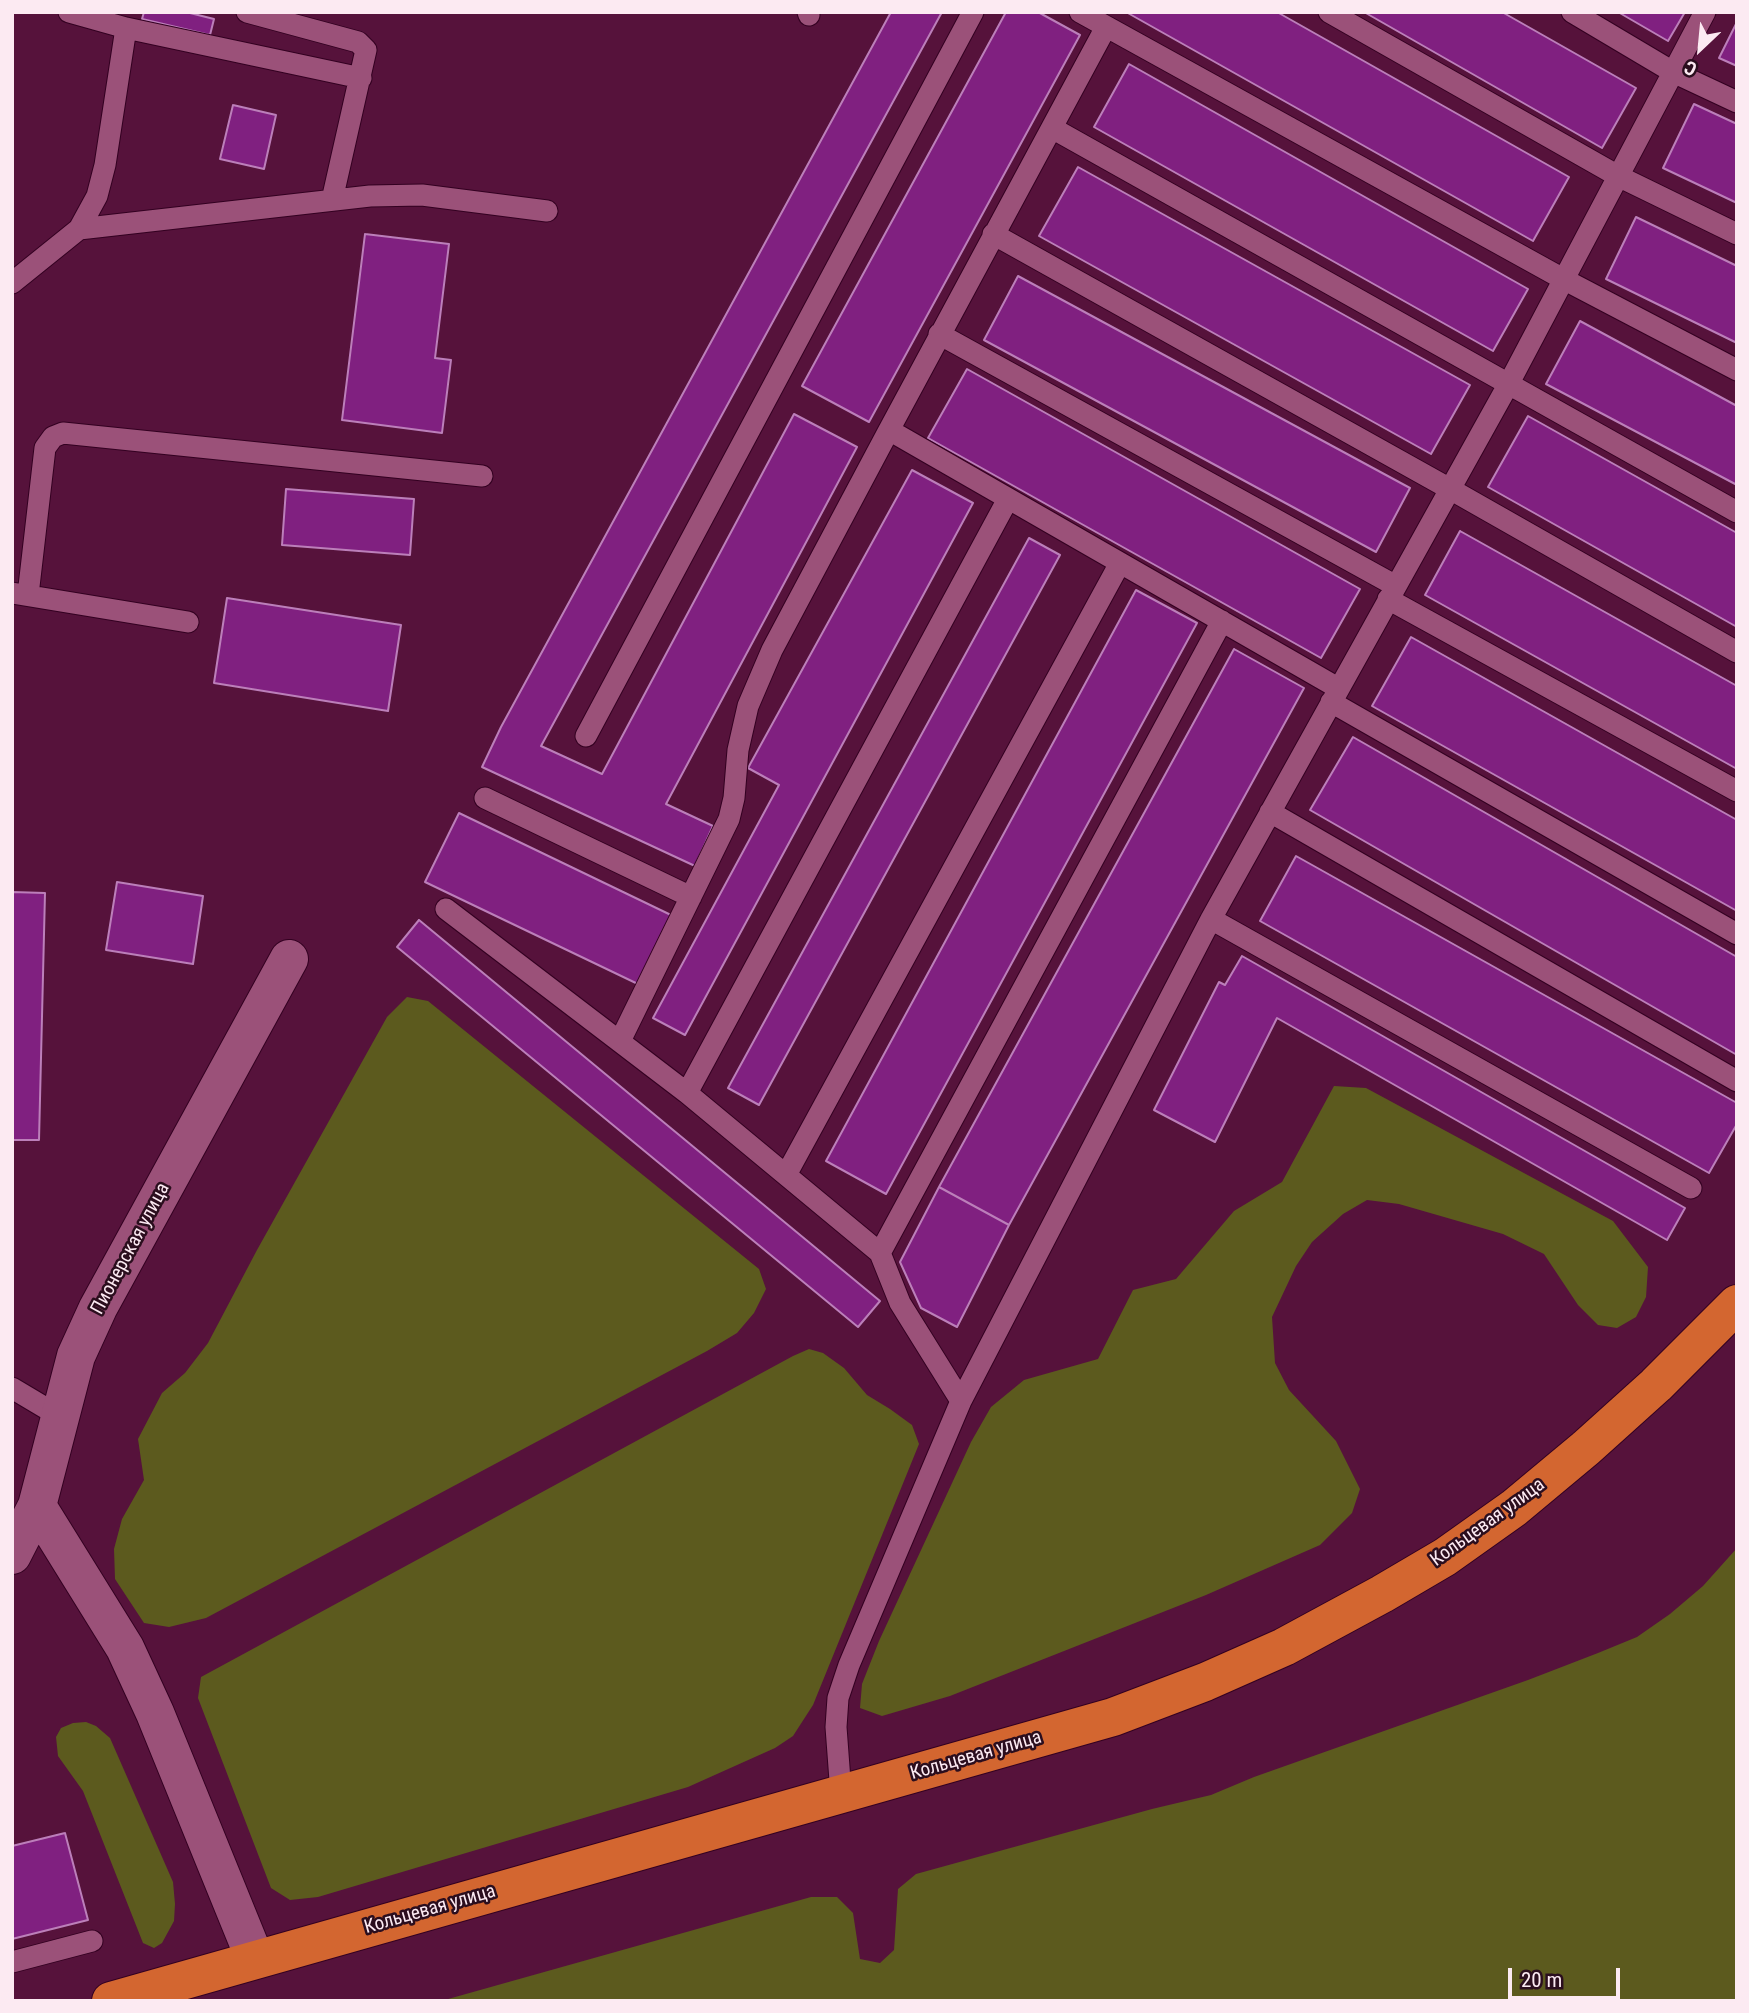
<!DOCTYPE html>
<html>
<head>
<meta charset="utf-8">
<style>
	body { margin:0 }
	#map { position:relative; width:1749px; height:2013px; overflow:hidden; background:#56123b; font-family:"Roboto Condensed",sans-serif }
	canvas { display:block }
	.frame { position:absolute; inset:0; border:14px solid #fceaf2; pointer-events:none }
	.north { position:absolute; left:1665px; top:14px; width:70px; height:70px; -webkit-text-stroke:5px #2b0e1e; paint-order:stroke; rotate:206deg; font-size:19px; font-weight:700; line-height:28px; text-align:center; color:#fceaf2 }
	.north::after { content:''; display:block; margin:auto; width:24px; height:32px; background:#fceaf2; clip-path:polygon(50% 0,100% 100%,50% 72%,0 100%) }
	.scale { position:absolute; left:1508px; top:1968px; width:112px; height:32px; box-sizing:border-box; border:4px solid #fceaf2; border-top:0; padding-left:9px; font-size:21px; line-height:24px; white-space:nowrap; color:#fceaf2; -webkit-text-stroke:5px #2b0e1e; paint-order:stroke }
</style>
</head>
<body>
<div id="map">
<canvas width="1749" height="2013"></canvas>
<div class="frame"></div>
<div class="north">С</div>
<div class="scale">20 m</div>
</div>
<script>
const g = document.querySelector('canvas').getContext('2d');
g.lineJoin = 'round';
function fill(path, color) {
  g.fillStyle = color;
  g.fill(path, 'evenodd');
}
function toPath(rows) {
  const path = new Path2D();
  for (const r of rows) {
    path.moveTo(r[0], r[1]);
    for (let i = 2; i < r.length; i += 2) path.lineTo(r[i], r[i + 1]);
  }
  return path;
}
function trace(path, color, width, dash) {
  g.strokeStyle = color;
  g.lineWidth = width;
  g.lineCap = dash ? 'butt' : 'round';
  g.setLineDash(dash || []);
  g.stroke(path);
}
function drawText(font, color, halo, rows, align = 'center') {
  g.font = font + ' "Roboto Condensed",sans-serif';
  g.lineWidth = 5;
  g.setLineDash([]);
  g.textBaseline = 'middle';
  g.strokeStyle = halo;
  g.fillStyle = color;
  for (const [text, x, y, turn = 0] of rows) {
    g.save();
    g.translate(x, y);
    g.rotate((+turn || 0) * Math.PI / 180);
    g.textAlign = isNaN(turn) ? turn : align;
    if (halo) g.strokeText(text, 0, 0);
    g.fillText(text, 0, 0);
    g.restore();
  }
}
fill(toPath([
	[407,997,428,1001,759,1269,766,1289,754,1313,737,1333,707,1351,206,1618,169,1627,144,1623,115,1579,114,1549,122,1519,144,1480,138,1439,162,1393,185,1373,208,1343,257,1250,387,1017],
	[1334,1086,1366,1088,1613,1221,1648,1267,1646,1297,1636,1317,1617,1328,1598,1325,1578,1305,1544,1254,1503,1234,1399,1204,1367,1200,1343,1214,1312,1242,1296,1266,1272,1317,1275,1363,1289,1390,1336,1441,1360,1489,1352,1513,1320,1545,1206,1595,950,1696,882,1716,860,1708,862,1684,879,1641,971,1442,991,1407,1024,1380,1098,1359,1133,1290,1176,1279,1234,1211,1282,1182],
	[809,1349,823,1353,844,1368,867,1395,890,1409,912,1425,919,1444,813,1705,793,1736,775,1748,688,1787,318,1897,290,1900,271,1888,198,1698,201,1677,793,1356],
	[1737,1548,1737,2001,441,2001,811,1897,837,1897,853,1913,860,1959,880,1963,894,1950,898,1889,916,1874,1152,1809,1211,1795,1254,1777,1528,1680,1598,1653,1637,1637,1670,1614,1703,1586],
	[86,1722,96,1726,110,1738,173,1882,175,1904,174,1921,162,1943,154,1948,143,1943,83,1791,58,1756,56,1737,61,1728,73,1723]
]), '#5c5a1e');
const building = toPath([
	[144,12,186,12,214,19,210,35,142,19,144,12],
	[891,12,942,12,541,746,602,774,794,414,857,447,666,804,713,826,695,866,482,767,501,727,891,12],
	[1006,12,1038,12,1080,35,869,422,802,386,1006,12],
	[1126,12,1277,12,1569,177,1533,241,1126,12],
	[1364,12,1502,12,1636,88,1602,148,1364,12],
	[1618,12,1685,12,1668,41,1618,12],
	[1737,22,1737,66,1719,58,1737,22],
	[1129,64,1528,289,1493,351,1094,127,1129,64],
	[1694,104,1737,124,1737,203,1663,168,1694,104],
	[233,105,276,115,264,169,220,159,233,105],
	[1078,167,1470,385,1431,454,1039,236,1078,167],
	[1636,217,1737,266,1737,343,1606,279,1636,217],
	[365,234,449,244,435,358,451,360,442,433,342,420,365,234],
	[1018,276,1410,488,1376,552,984,340,1018,276],
	[1580,321,1737,406,1737,485,1546,384,1580,321],
	[967,369,1360,589,1321,658,928,438,967,369],
	[1528,416,1737,533,1737,627,1488,487,1528,416],
	[912,470,973,503,685,1035,653,1018,779,785,748,768,912,470],
	[286,489,414,499,410,555,282,545,286,489],
	[1460,531,1737,686,1737,769,1425,595,1460,531],
	[1029,538,1060,555,759,1105,728,1088,1029,538],
	[1136,590,1197,623,886,1194,826,1161,1136,590],
	[227,598,401,625,388,711,214,683,227,598],
	[1411,637,1737,820,1737,911,1372,706,1411,637],
	[1234,649,1304,688,1009,1225,939,1187,1234,649],
	[1353,737,1737,957,1737,1055,1310,810,1353,737],
	[459,813,673,916,640,985,425,882,459,813],
	[1296,856,1737,1103,1737,1124,1709,1173,1260,921,1296,856],
	[117,882,203,896,193,964,106,950,117,882],
	[12,892,45,893,39,1140,12,1140,12,892],
	[419,920,880,1301,858,1327,397,947,419,920],
	[1242,956,1685,1208,1667,1240,1277,1018,1215,1142,1154,1110,1219,982,1225,985,1242,956],
	[939,1187,1009,1225,957,1327,921,1308,900,1262,939,1187],
	[65,1833,88,1920,12,1939,12,1846,65,1833]
]);
fill(building, '#802080');
trace(building, '#bc7fba', 2);
const service = toPath([
	[69,12,126,28,105,165,97,196,79,229],
	[247,12,358,42,366,50,332,200],
	[808,12,809,15],
	[1080,12,1565,280,1737,370],
	[1329,12,1618,176,1737,234],
	[1572,12,1673,72,1737,102],
	[126,28,361,78],
	[1052,128,1737,512],
	[993,234,1450,489,1737,652],
	[12,283,79,229,370,196,422,195,547,211],
	[939,334,1396,586],
	[889,430,1106,27],
	[12,593,188,622],
	[28,595,45,448,53,437,63,433,482,476],
	[1388,599,1737,791],
	[1331,702,1737,934],
	[586,736,973,12],
	[485,798,691,897],
	[1270,812,1737,1081],
	[446,909,687,1093,880,1253,900,1303,961,1401],
	[1211,919,1691,1188],
	[620,1041,729,819,734,798,738,750,748,706,772,650,889,430,1338,688],
	[687,1093,1008,499],
	[786,1175,1120,563],
	[880,1253,1222,621],
	[12,1388,59,1416],
	[841,1794,836,1727,838,1698,849,1665,961,1401,1211,919,1508,385,1705,12],
	[12,1962,92,1941]
]);
const minor = toPath([
	[37,1506,125,1648,155,1713,255,1959],
	[12,1555,37,1506,76,1356,98,1308,289,959]
]);
const trunk = toPath([
	[111,2001,1113,1717,1205,1682,1284,1647,1382,1594,1445,1557,1514,1508,1586,1448,1656,1385,1737,1304]
]);
trace(service, '#330121', 23);
trace(minor, '#330121', 40);
trace(trunk, '#330121', 40);
trace(service, '#9b5179', 21);
trace(minor, '#9b5179', 38);
trace(trunk, '#d36630', 38);
drawText('19px', '#fceaf2', '#2b0e1e', [
	["Пионерская улица",131,1249,-62],
	["Кольцевая улица",1488,1523,-36],
	["Кольцевая улица",976,1756,-16],
	["Кольцевая улица",430,1910,-16]
]);
</script>
</body>
</html>
